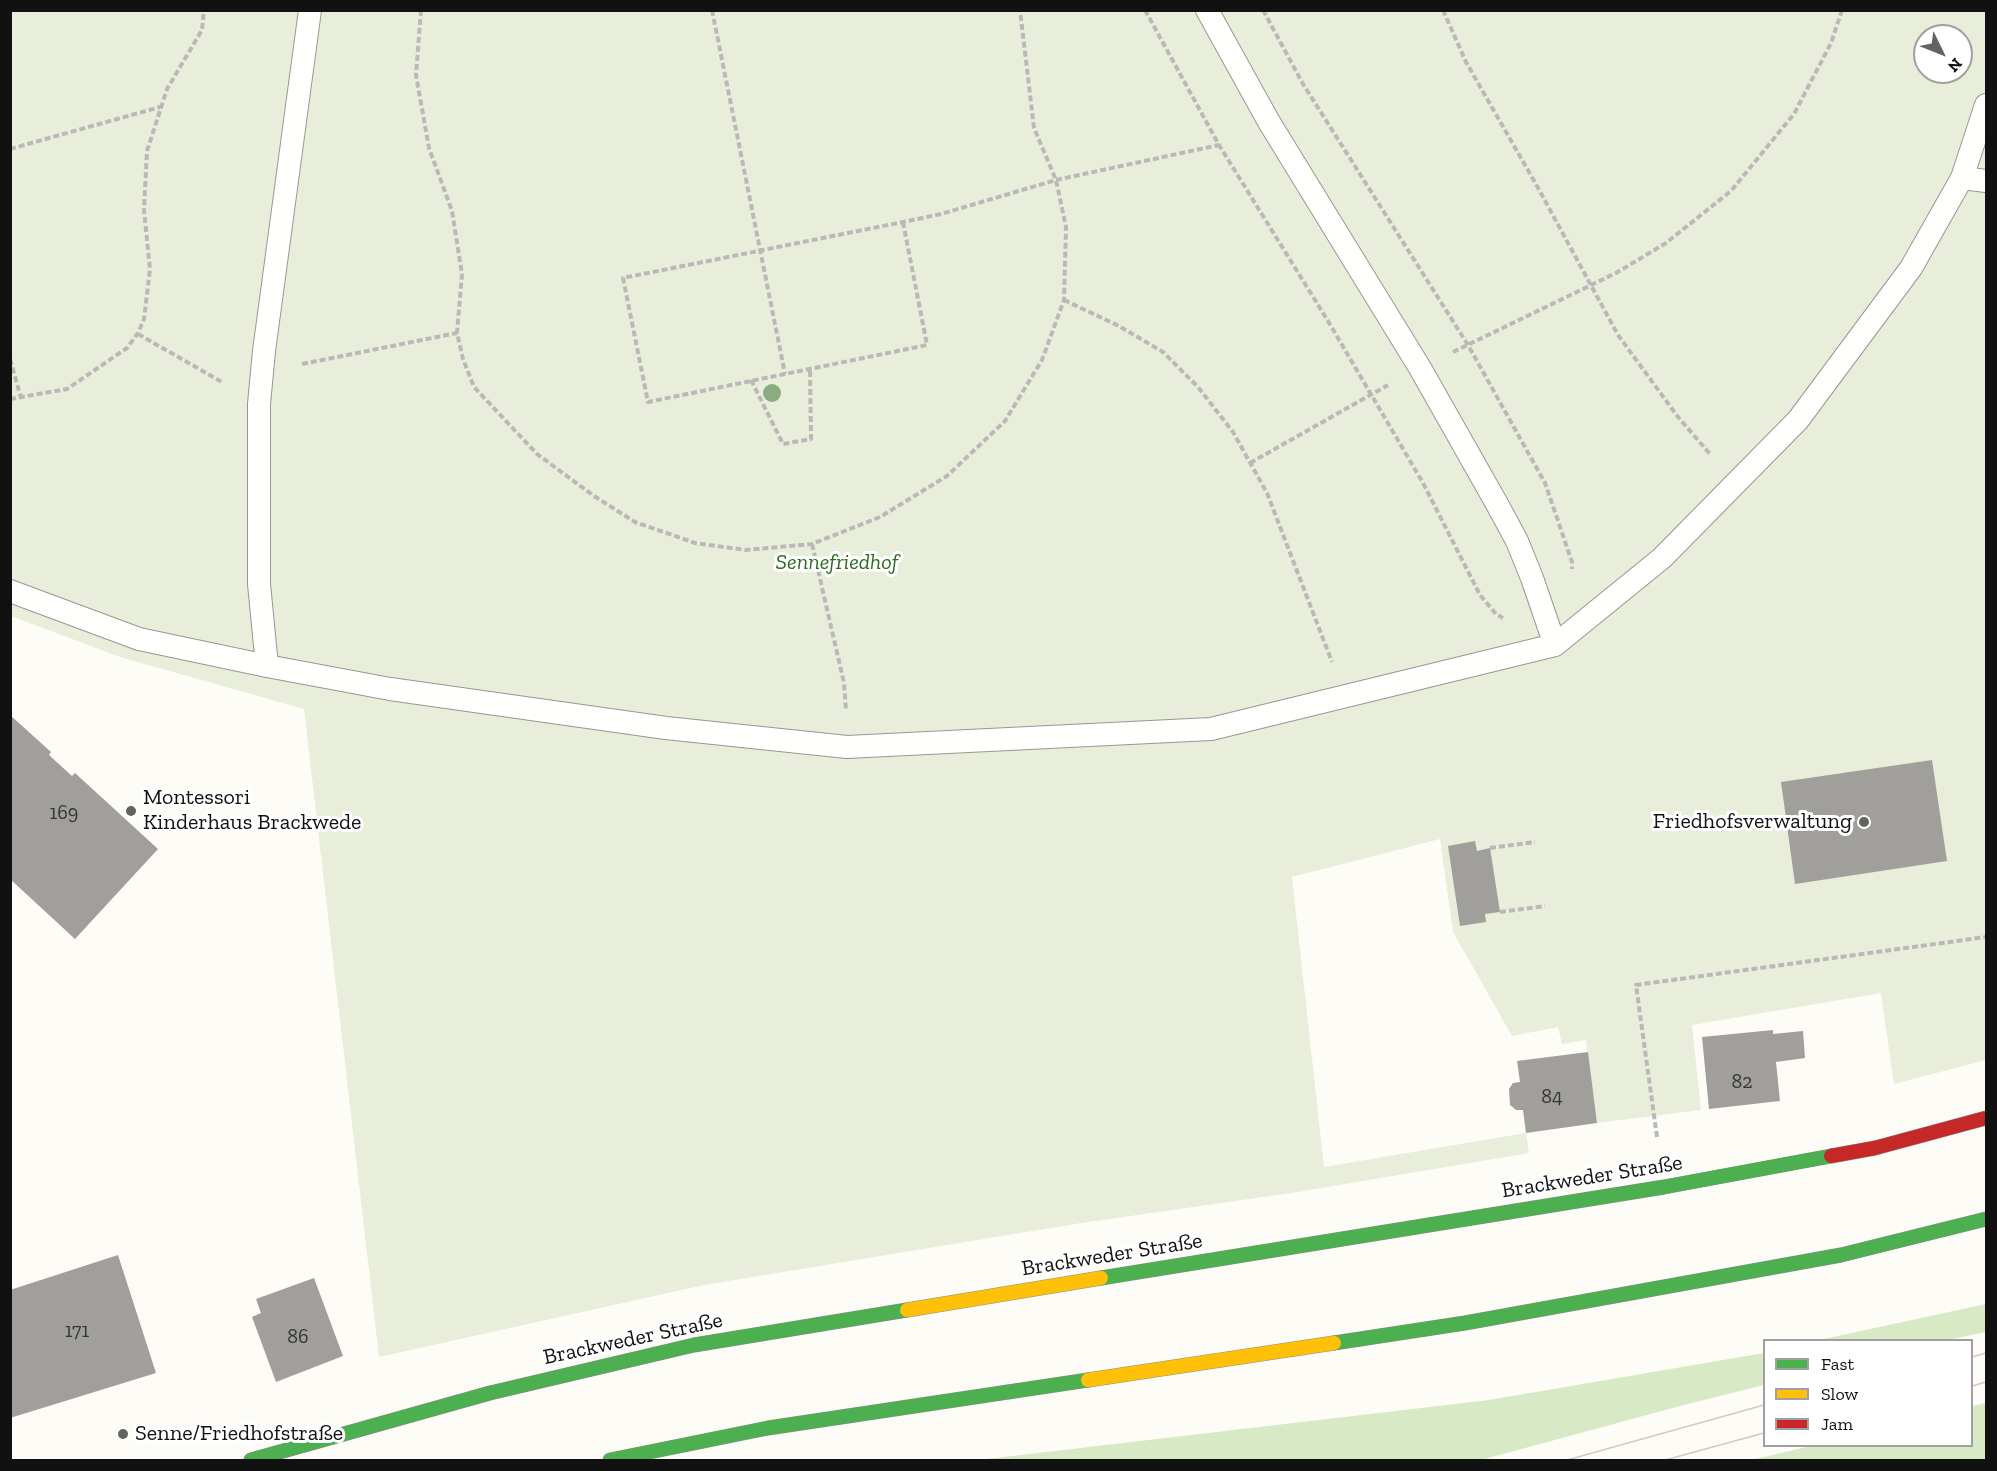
<!DOCTYPE html>
<html>
<head>
<meta charset="utf-8">
<style>
	body { margin:0 }
	#map { position:relative; width:1997px; height:1471px; overflow:hidden; background:#fdfcf7; font-family:"Zilla Slab",serif }
	canvas { display:block }
	.frame { position:absolute; inset:0; border:12px solid #111; pointer-events:none }
	.legend { position:absolute; left:1763px; top:1339px; width:210px; height:108px; box-sizing:border-box; background:#fff; border:2px solid #a0a0a0; margin:0; padding:8px 10px; list-style:none; font-size:18px; color:#111 }
	.legend li { display:flex; align-items:center; gap:12px; height:30px }
	.legend b { width:30px; border:2px solid #a0a0a0 }
	.north { position:absolute; left:1913px; top:24px; width:60px; height:60px; box-sizing:border-box; background:#fff; border:2px solid #a0a0a0; border-radius:50%; rotate:133deg; font-size:16px; font-weight:700; line-height:24px; text-align:center; color:#111 }
	.north::after { content:''; display:block; margin:auto; width:21px; height:27px; background:#646362; clip-path:polygon(50% 0,100% 100%,50% 72%,0 100%) }
</style>
</head>
<body>
<div id="map">
<canvas width="1997" height="1471"></canvas>
<div class="frame"></div>
<ul class="legend">
<li><b style="height:8px;background:#4caf50"></b>Fast</li>
<li><b style="height:8px;background:#ffc107"></b>Slow</li>
<li><b style="height:8px;background:#c62828"></b>Jam</li>
</ul>
<div class="north">N</div>
</div>
<script>
const g = document.querySelector('canvas').getContext('2d');
g.lineJoin = 'round';
function fill(path, color) {
  g.fillStyle = color;
  g.fill(path, 'evenodd');
}
function toPath(rows) {
  const path = new Path2D();
  for (const r of rows) {
    path.moveTo(r[0], r[1]);
    for (let i = 2; i < r.length; i += 2) path.lineTo(r[i], r[i + 1]);
  }
  return path;
}
function trace(path, color, width, dash) {
  g.strokeStyle = color;
  g.lineWidth = width;
  g.lineCap = dash ? 'butt' : 'round';
  g.setLineDash(dash || []);
  g.stroke(path);
}
function drawText(font, color, halo, rows, align = 'center') {
  g.font = font + ' "Zilla Slab",serif';
  g.lineWidth = 6;
  g.setLineDash([]);
  g.textBaseline = 'middle';
  g.strokeStyle = halo;
  g.fillStyle = color;
  for (const [text, x, y, turn = 0] of rows) {
    g.save();
    g.translate(x, y);
    g.rotate((+turn || 0) * Math.PI / 180);
    g.textAlign = isNaN(turn) ? turn : align;
    if (halo) g.strokeText(text, 0, 0);
    g.fillText(text, 0, 0);
    g.restore();
  }
}
fill(toPath([
	[1986,1304,1986,1332,1948,1340,1819,1340],
	[1764,1353,1764,1385,1680,1406,1481,1460,978,1460,1489,1400],
	[1986,1403,1986,1460,1751,1460,1811,1446,1972,1446,1972,1406]
]), '#d8eac5');
fill(toPath([
	[10,11,1986,11,1986,1060,1894,1084,1881,993,1692,1025,1701,1110,1597,1123,1586,1040,1562,1044,1558,1027,1512,1036,1453,932,1440,839,1292,877,1324,1167,1526,1133,1529,1153,1298,1192,1075,1224,704,1285,379,1357,304,709,120,657,11,616],
	[1925,36,1961,36,1961,72,1925,72]
]), '#e9eedb');
fill(toPath([
	[10,715,51,752,49,755,72,776,75,773,158,849,75,939,10,879],
	[1932,760,1947,861,1795,884,1781,782],
	[1475,841,1477,851,1490,848,1500,912,1485,914,1486,922,1460,926,1448,846],
	[1773,1030,1773,1034,1803,1031,1805,1058,1776,1062,1780,1101,1709,1109,1702,1037],
	[1588,1052,1597,1123,1526,1133,1523,1110,1516,1110,1510,1105,1509,1089,1513,1083,1520,1082,1517,1061],
	[118,1255,156,1373,10,1418,10,1290],
	[314,1278,343,1356,276,1382,252,1317,261,1313,256,1299]
]), '#a19f9c');
const lane = toPath([
	[1207,10,1269,122,1420,368,1497,504,1517,541,1532,578,1555,645],
	[1962,178,1986,181],
	[10,591,139,639,267,666,390,689,666,728,847,747,1211,729,1555,645,1662,558,1798,420,1911,268,1962,178,1986,105],
	[267,666,259,584,259,404,264,351,310,10]
]);
const fast = toPath([
	[1101,1278,1664,1187,1831,1156],
	[1334,1343,1465,1323,1841,1255,1986,1219],
	[251,1460,490,1393,694,1345,907,1310],
	[610,1460,768,1428,1088,1380]
]);
const slow = toPath([
	[907,1310,1101,1278],
	[1088,1380,1334,1343]
]);
const jam = toPath([
	[1831,1156,1875,1148,1986,1118]
]);
trace(lane, '#979795', 24);
trace(fast, '#8e8d8b', 15);
trace(slow, '#8e8d8b', 15);
trace(jam, '#8e8d8b', 15);
trace(toPath([
	[421,10,416,75,429,148,452,211,462,274,457,333,463,359,474,387,537,454,594,496,635,522,695,543,746,550,812,544,880,517,947,476,1005,421,1042,360,1064,300,1066,227,1056,180,1034,128,1020,10],
	[712,10,785,374],
	[1145,10,1219,145,1328,321,1423,483,1480,595,1496,614,1503,618],
	[1263,10,1303,84,1468,345,1545,483,1572,562,1572,569],
	[1443,10,1466,62,1537,186,1618,335,1678,417,1710,454],
	[10,149,160,107],
	[903,222,927,345,648,402,623,278,903,222,941,214,1056,180,1219,145],
	[1064,300,1119,326,1163,352,1198,387,1233,432,1267,493,1332,662],
	[138,334,222,382],
	[1453,352,1616,273,1666,243,1731,191,1794,114,1831,43,1842,10],
	[10,359,21,398],
	[302,364,457,333],
	[751,380,783,444,811,439,810,369],
	[10,399,67,389,127,348,138,333,144,319,150,269,144,210,147,151,167,89,202,30,204,10],
	[1250,463,1388,385],
	[812,544,844,683,846,710],
	[1490,848,1535,842],
	[1500,912,1545,906],
	[1657,1137,1636,985,1986,937]
]), '#b9b9b8', 4, [6, 3]);
trace(lane, '#fffffe', 22);
trace(fast, '#4caf50', 14);
trace(slow, '#ffc107', 14);
trace(jam, '#c62828', 14);
trace(toPath([
	[1972,1357,1986,1353],
	[1972,1386,1986,1382],
	[1567,1460,1764,1405],
	[1665,1460,1764,1433]
]), '#d9c6c7', 1.5);
g.fillStyle = '#8cac80';
for (const [x, y] of [
	[772,393]
]) {
  g.beginPath();
  g.arc(x, y, 9, 0, 2 * Math.PI);
  g.fill();
}
for (const [x, y, r, color] of [
	[131,811,6,"#646362"],
	[1864,822,6,"#646362"],
	[123,1434,6,"#646362"]
]) {
  const dot = new Path2D();
  dot.arc(x, y, r, 0, 2 * Math.PI);
  g.fillStyle = color;
  g.fill(dot);
  trace(dot, '#fff', 2);
}
drawText('20px', '#353434', null, [
	["169",64,813],
	["82",1742,1082],
	["84",1552,1097],
	["171",77,1331],
	["86",298,1337]
]);
drawText('italic 22px', '#2f6b1f', '#fff', [
	["Sennefriedhof",837,563]
]);
drawText('22px', '#111', '#fff', [
	["Montessori",143,798],
	["Kinderhaus Brackwede",143,823],
	["Friedhofsverwaltung",1852,822,"right"],
	["Senne/Friedhofstraße",135,1434]
], 'left');
drawText('22px', '#111', '#fff', [
	["Brackweder Straße",1592,1177,-9],
	["Brackweder Straße",1112,1255,-9],
	["Brackweder Straße",633,1339,-12]
]);
</script>
</body>
</html>
